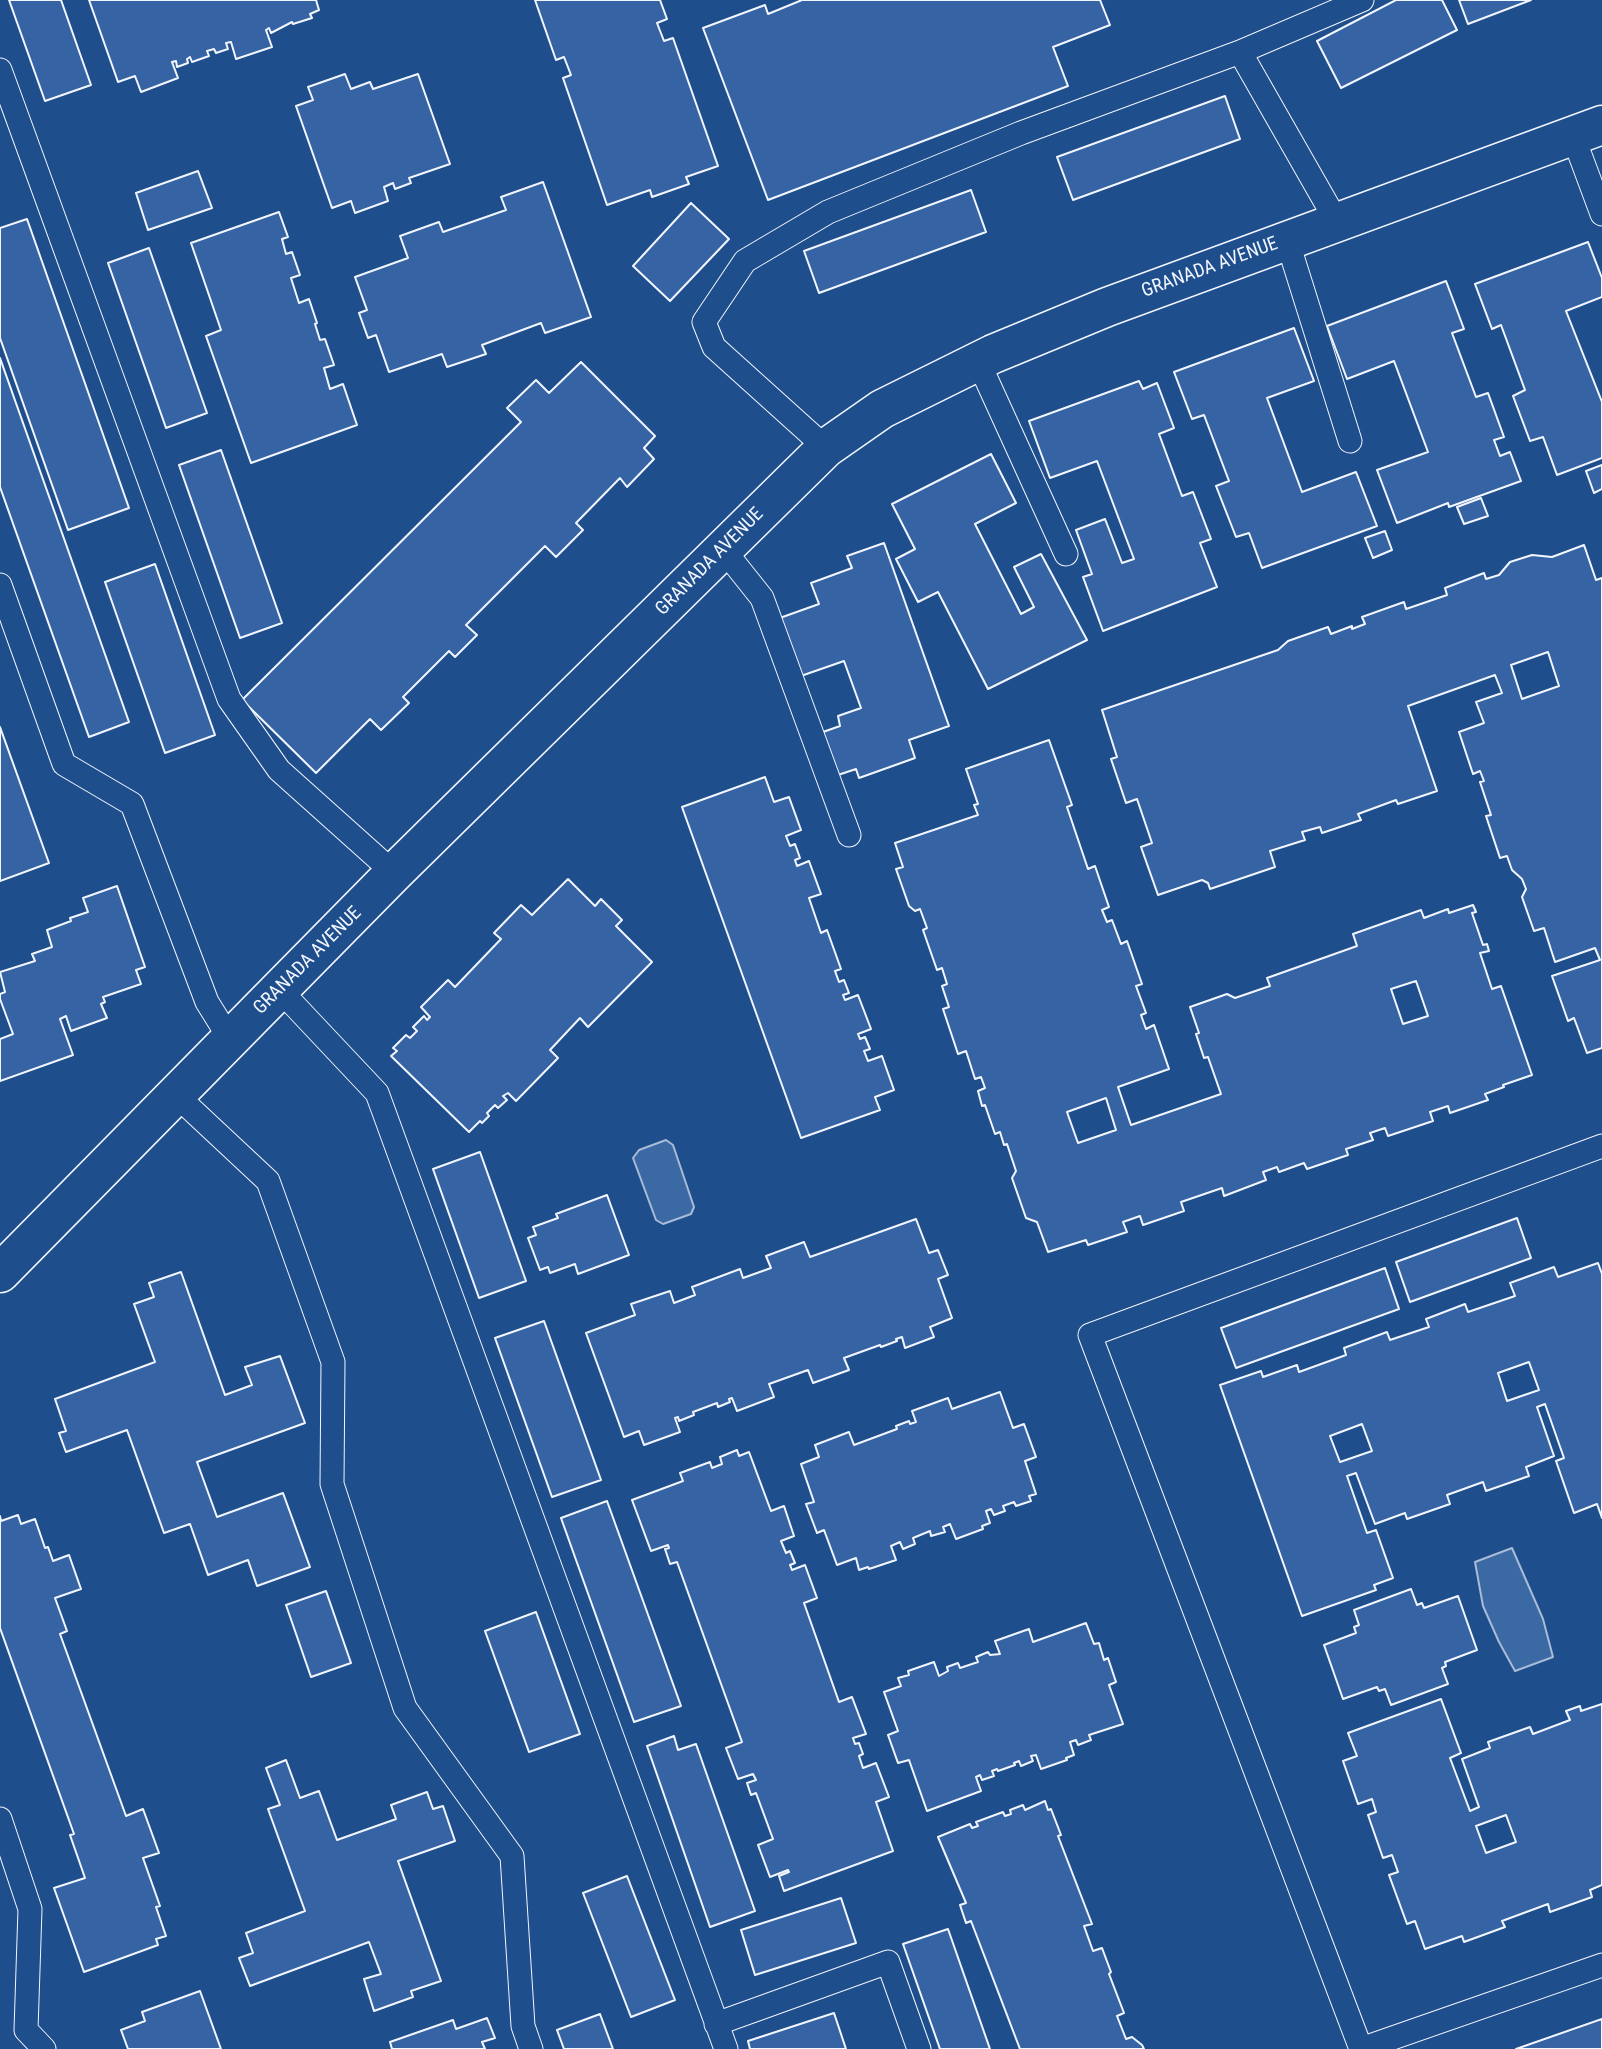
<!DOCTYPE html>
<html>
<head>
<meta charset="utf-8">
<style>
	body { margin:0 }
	canvas { display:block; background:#1f4e8c }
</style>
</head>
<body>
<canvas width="1602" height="2049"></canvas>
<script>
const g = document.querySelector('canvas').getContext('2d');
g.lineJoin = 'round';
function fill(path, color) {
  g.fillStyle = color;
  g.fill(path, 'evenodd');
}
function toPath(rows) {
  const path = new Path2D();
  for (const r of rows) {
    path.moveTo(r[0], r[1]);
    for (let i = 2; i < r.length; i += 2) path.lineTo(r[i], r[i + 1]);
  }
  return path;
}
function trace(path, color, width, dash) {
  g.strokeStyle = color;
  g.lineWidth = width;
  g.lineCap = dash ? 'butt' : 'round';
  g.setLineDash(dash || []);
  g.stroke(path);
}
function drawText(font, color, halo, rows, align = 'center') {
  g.font = font + ' "Roboto Condensed",sans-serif';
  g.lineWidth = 5;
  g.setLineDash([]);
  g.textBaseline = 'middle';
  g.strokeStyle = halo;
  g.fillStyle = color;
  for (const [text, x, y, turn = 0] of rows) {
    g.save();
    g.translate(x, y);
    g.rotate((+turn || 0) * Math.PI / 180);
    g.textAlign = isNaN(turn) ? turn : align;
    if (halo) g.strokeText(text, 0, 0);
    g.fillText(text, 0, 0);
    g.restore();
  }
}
const water = toPath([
	[666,1140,673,1145,694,1207,691,1214,663,1224,656,1220,633,1158,639,1150,666,1140],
	[1512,1548,1543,1619,1553,1657,1515,1671,1499,1642,1483,1606,1475,1562,1512,1548]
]);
fill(water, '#3b69a3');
trace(water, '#a8bbd7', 2);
const building = toPath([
	[9,0,61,0,91,85,45,101,9,0],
	[89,0,316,0,319,10,310,14,312,18,293,24,292,22,271,33,269,28,266,30,272,47,236,59,231,42,226,43,228,49,216,53,214,49,207,51,209,56,192,62,190,57,187,59,188,63,177,67,176,61,172,62,178,78,141,92,135,76,118,82,89,0],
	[535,0,660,0,667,19,657,23,664,41,673,38,718,166,686,177,689,184,652,197,650,190,607,205,563,78,571,75,564,57,556,60,535,0],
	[802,0,1100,0,1110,25,1053,47,1068,86,768,200,703,28,765,5,768,14,802,0],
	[1396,0,1442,0,1457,30,1341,88,1317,41,1396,0],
	[1459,0,1531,0,1468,24,1459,0],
	[345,74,351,89,370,82,373,89,418,74,450,164,409,178,411,183,395,189,393,183,384,187,388,201,355,213,351,201,332,208,296,106,313,100,308,87,345,74],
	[1225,96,1240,139,1073,200,1057,157,1225,96],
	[198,171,212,208,148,230,136,193,198,171],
	[543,182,591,317,545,333,541,323,482,345,486,354,447,367,442,354,389,372,376,335,368,338,359,313,367,310,355,277,408,258,400,236,439,222,443,232,506,210,501,197,543,182],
	[971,190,986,232,819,293,804,251,971,190],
	[691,203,729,239,670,301,633,266,691,203],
	[279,212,288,237,282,239,286,254,292,252,300,275,291,278,299,303,309,299,317,323,315,324,320,340,325,339,334,365,324,368,330,389,343,384,357,425,251,463,206,336,221,330,191,243,279,212],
	[27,219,129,508,68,530,0,338,0,228,27,219],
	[1588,242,1602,278,1602,297,1566,311,1602,402,1602,458,1557,475,1543,437,1530,441,1513,396,1525,390,1501,325,1492,329,1475,284,1588,242],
	[149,248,207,413,166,428,108,263,149,248],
	[1446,281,1464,329,1452,333,1476,397,1488,393,1504,437,1494,440,1500,456,1510,452,1521,481,1449,507,1448,503,1397,523,1377,470,1428,452,1394,361,1347,379,1327,326,1446,281],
	[1294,328,1314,381,1267,398,1302,492,1356,472,1377,526,1262,568,1249,533,1236,537,1216,486,1229,481,1204,415,1192,419,1174,372,1294,328],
	[0,358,129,722,89,737,0,487,0,358],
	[581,362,655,436,644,448,654,459,627,487,620,478,576,523,583,530,556,557,545,546,466,625,477,635,455,657,449,651,403,697,409,703,381,730,370,719,316,773,242,700,521,422,507,408,536,380,549,393,581,362],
	[1139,381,1143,389,1157,383,1174,428,1159,434,1182,496,1193,492,1211,539,1200,543,1217,587,1103,631,1083,577,1092,574,1076,530,1105,519,1122,563,1134,559,1097,461,1050,478,1029,421,1139,381],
	[221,450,282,623,240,638,179,465,221,450],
	[991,454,1016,503,975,524,1021,614,1034,607,1014,567,1041,554,1087,640,988,689,938,592,918,602,896,559,915,549,892,504,991,454],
	[1602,465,1602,489,1594,493,1586,471,1602,465],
	[1481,498,1488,516,1464,524,1457,507,1481,498],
	[1385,531,1392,550,1373,558,1365,538,1385,531],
	[884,543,949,726,909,740,915,758,859,778,856,769,838,775,823,732,840,726,838,716,861,708,844,661,798,677,777,619,819,604,811,583,852,568,847,556,884,543],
	[1584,545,1596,580,1602,578,1602,1048,1587,1053,1574,1018,1568,1021,1552,976,1600,960,1595,948,1555,962,1544,928,1534,931,1522,897,1526,889,1522,879,1512,870,1507,856,1500,858,1486,816,1491,815,1480,782,1484,781,1480,771,1473,774,1459,732,1484,723,1476,702,1502,693,1495,675,1408,706,1437,791,1398,804,1396,800,1358,814,1361,820,1322,833,1320,827,1302,832,1305,840,1270,851,1275,867,1210,889,1208,883,1202,880,1158,895,1141,847,1152,843,1137,799,1126,803,1111,759,1117,757,1102,710,1278,650,1288,641,1328,627,1331,634,1352,626,1352,629,1365,624,1362,617,1404,602,1406,609,1447,595,1445,588,1484,573,1486,579,1499,575,1510,562,1532,555,1552,557,1584,545],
	[1548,652,1559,686,1522,699,1511,665,1548,652],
	[155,564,215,735,165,753,105,582,155,564],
	[0,727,49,863,0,881,0,727],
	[1049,740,1072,805,1067,807,1088,869,1095,866,1109,907,1102,910,1107,922,1112,920,1121,944,1127,941,1142,984,1136,986,1146,1013,1141,1015,1146,1029,1154,1025,1169,1069,1118,1087,1131,1125,1221,1094,1208,1057,1204,1058,1196,1034,1199,1033,1190,1007,1227,994,1235,998,1270,986,1267,978,1357,946,1353,934,1421,910,1424,918,1448,909,1449,913,1473,905,1476,912,1472,913,1483,945,1487,944,1489,951,1480,953,1492,989,1501,986,1532,1075,1503,1085,1504,1087,1485,1094,1488,1100,1450,1113,1448,1106,1430,1112,1433,1121,1388,1136,1385,1128,1370,1133,1373,1140,1346,1149,1348,1155,1307,1169,1304,1163,1279,1172,1277,1167,1263,1172,1266,1180,1224,1196,1222,1188,1181,1202,1184,1211,1143,1225,1140,1216,1123,1222,1127,1232,1088,1245,1086,1240,1048,1252,1037,1222,1026,1218,1012,1178,1016,1171,1007,1144,1004,1145,1000,1132,995,1134,985,1105,982,1106,978,1091,985,1088,981,1077,975,1079,966,1051,958,1054,943,1009,949,1007,942,986,947,984,942,968,937,970,923,930,927,928,920,909,915,911,909,906,896,869,903,867,895,843,978,815,974,805,978,804,966,769,1049,740],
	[1416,981,1428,1016,1403,1024,1391,989,1416,981],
	[1106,1098,1116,1130,1078,1143,1067,1112,1106,1098],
	[765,777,774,802,789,797,801,830,786,836,790,846,795,844,800,858,795,860,797,866,809,861,821,894,809,898,821,933,827,930,841,969,835,971,839,982,844,980,849,993,843,995,845,1000,858,995,871,1029,858,1034,860,1039,865,1037,870,1049,864,1051,868,1061,882,1056,894,1090,875,1097,880,1110,801,1138,682,807,765,777],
	[568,879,595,906,601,899,622,920,616,926,652,962,588,1027,580,1018,550,1050,558,1058,516,1101,508,1093,503,1096,507,1100,498,1108,495,1105,487,1113,489,1116,482,1123,480,1121,469,1132,391,1056,397,1051,393,1048,406,1035,410,1038,417,1031,413,1027,424,1016,427,1020,430,1017,421,1007,448,980,455,987,501,939,494,933,521,905,532,915,568,879],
	[117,886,145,967,136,970,141,984,103,997,105,1002,101,1004,107,1018,71,1031,66,1016,60,1019,73,1055,0,1081,0,1039,13,1034,0,999,0,994,5,992,0,972,35,961,32,954,52,947,47,930,71,921,70,918,88,912,83,898,117,886],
	[480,1152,526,1281,479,1298,433,1169,480,1152],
	[607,1195,629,1255,578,1274,575,1264,550,1273,548,1267,540,1270,528,1238,536,1235,533,1227,558,1218,556,1214,607,1195],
	[1517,1218,1531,1258,1410,1302,1396,1262,1517,1218],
	[916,1219,929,1253,938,1250,948,1275,938,1279,952,1318,930,1327,934,1337,905,1348,902,1337,896,1339,897,1341,881,1347,880,1345,844,1358,849,1370,813,1383,808,1370,769,1384,774,1397,737,1411,732,1398,729,1399,730,1402,718,1407,717,1403,693,1412,694,1415,679,1421,678,1417,675,1418,680,1432,644,1445,639,1431,624,1437,586,1333,635,1315,631,1304,670,1291,674,1303,695,1295,692,1287,740,1269,743,1278,771,1268,766,1256,804,1242,810,1257,916,1219],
	[1598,1263,1602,1274,1602,1518,1597,1504,1574,1513,1556,1461,1564,1458,1545,1404,1537,1407,1554,1456,1526,1467,1529,1476,1486,1491,1483,1482,1447,1495,1450,1504,1407,1519,1405,1513,1375,1524,1356,1473,1347,1476,1367,1533,1376,1530,1393,1578,1374,1585,1376,1590,1302,1616,1220,1385,1261,1371,1263,1377,1297,1365,1299,1372,1346,1355,1344,1348,1387,1332,1390,1340,1429,1327,1426,1319,1465,1304,1468,1312,1515,1296,1510,1283,1554,1267,1558,1277,1598,1263],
	[1529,1362,1539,1390,1507,1401,1498,1373,1529,1362],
	[1362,1424,1372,1451,1340,1462,1330,1436,1362,1424],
	[1385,1268,1399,1309,1236,1368,1221,1328,1385,1268],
	[181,1272,225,1395,252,1385,245,1367,280,1356,305,1423,197,1462,217,1517,283,1493,310,1567,257,1586,248,1560,208,1575,190,1524,164,1533,127,1430,66,1452,59,1433,66,1431,55,1399,155,1362,134,1304,154,1297,149,1283,181,1272],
	[544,1321,601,1480,552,1497,495,1338,544,1321],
	[1000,1392,1013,1428,1024,1424,1036,1457,1025,1461,1036,1494,1029,1496,1031,1501,1016,1506,1014,1502,1003,1506,1005,1511,994,1515,991,1509,986,1511,990,1523,982,1526,983,1529,956,1539,950,1524,943,1527,945,1532,931,1536,930,1531,913,1538,915,1544,903,1549,900,1542,891,1546,896,1560,869,1569,868,1567,859,1570,856,1558,837,1565,824,1530,817,1533,806,1504,814,1502,801,1464,819,1457,815,1445,849,1432,854,1445,897,1429,896,1426,909,1421,910,1424,916,1422,912,1411,948,1398,952,1409,1000,1392],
	[737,1450,739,1456,749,1452,771,1511,784,1506,794,1536,781,1541,786,1553,790,1551,795,1563,790,1565,792,1570,805,1565,817,1598,804,1603,839,1702,852,1697,866,1734,853,1738,855,1744,859,1743,863,1754,859,1756,863,1768,876,1763,889,1797,876,1802,893,1851,784,1891,779,1876,789,1872,788,1870,770,1877,758,1845,773,1839,756,1793,751,1795,747,1783,756,1780,753,1774,738,1779,726,1748,742,1742,677,1562,670,1564,665,1549,669,1548,668,1545,651,1551,632,1500,683,1481,680,1473,710,1462,712,1468,722,1464,720,1457,737,1450],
	[607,1501,681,1706,634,1722,561,1518,607,1501],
	[18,1515,21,1524,35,1519,45,1548,48,1547,53,1561,69,1555,81,1589,55,1598,67,1631,60,1634,126,1816,143,1809,159,1853,143,1858,160,1906,156,1907,166,1936,156,1939,158,1945,84,1972,54,1888,85,1878,70,1835,74,1834,0,1628,0,1516,1,1521,18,1515],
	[1411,1589,1417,1605,1422,1603,1424,1608,1458,1596,1477,1650,1445,1662,1446,1666,1442,1668,1448,1684,1391,1705,1385,1689,1379,1691,1377,1687,1343,1699,1324,1645,1356,1633,1354,1627,1359,1625,1354,1610,1411,1589],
	[326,1591,351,1663,311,1677,286,1605,326,1591],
	[536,1612,580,1734,529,1752,485,1631,536,1612],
	[1086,1623,1094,1644,1099,1643,1104,1660,1108,1658,1116,1682,1109,1685,1123,1724,1089,1735,1091,1740,1078,1745,1076,1740,1070,1742,1074,1755,1066,1758,1067,1760,1041,1769,1036,1755,1031,1756,1033,1761,1021,1766,1019,1761,1014,1763,1015,1765,998,1771,997,1769,992,1771,994,1776,982,1780,980,1775,976,1777,981,1791,927,1811,909,1760,898,1763,888,1735,898,1731,884,1692,901,1686,898,1678,909,1675,908,1671,934,1662,939,1676,948,1671,947,1667,958,1663,960,1668,978,1662,976,1657,988,1652,990,1655,1000,1654,995,1641,1029,1629,1033,1642,1086,1623],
	[1441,1699,1461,1753,1450,1758,1470,1811,1479,1807,1462,1759,1490,1748,1488,1742,1530,1727,1533,1734,1570,1720,1566,1711,1580,1706,1581,1711,1602,1704,1602,1885,1590,1890,1592,1897,1550,1912,1548,1904,1502,1921,1505,1927,1464,1942,1462,1936,1425,1949,1415,1921,1407,1924,1389,1875,1398,1872,1392,1855,1383,1858,1368,1815,1376,1812,1372,1799,1358,1804,1343,1761,1357,1756,1348,1733,1441,1699],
	[1506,1815,1516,1842,1486,1853,1476,1826,1506,1815],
	[674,1736,678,1750,696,1744,755,1911,710,1927,647,1746,674,1736],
	[286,1760,300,1798,319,1791,337,1840,396,1819,391,1805,427,1792,433,1809,443,1806,455,1841,398,1861,441,1981,411,1991,413,1997,374,2011,364,1979,381,1974,369,1942,250,1986,239,1958,253,1953,246,1933,305,1911,268,1809,280,1805,266,1768,286,1760],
	[1045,1801,1048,1810,1051,1809,1061,1835,1058,1836,1092,1924,1084,1926,1093,1951,1102,1948,1111,1972,1109,1974,1124,2013,1117,2016,1126,2039,1132,2037,1142,2045,1144,2049,1020,2049,971,1921,966,1923,960,1905,966,1903,938,1837,970,1824,972,1828,978,1826,976,1822,1003,1812,1005,1816,1011,1814,1010,1810,1023,1805,1025,1810,1045,1801],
	[627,1876,675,2000,631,2017,583,1893,627,1876],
	[841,1898,856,1943,755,1975,741,1930,841,1898],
	[948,1929,990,2049,940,2049,903,1944,948,1929],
	[200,1991,221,2049,128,2049,121,2030,145,2021,142,2012,200,1991],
	[834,2013,846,2049,750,2049,748,2041,834,2013],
	[600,2014,613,2049,564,2049,557,2030,600,2014],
	[487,2018,495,2038,482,2042,485,2049,392,2049,390,2042,453,2020,456,2029,487,2018],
	[1602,2019,1602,2049,1516,2049,1602,2019]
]);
fill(building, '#3563a3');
trace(building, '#f2f6ff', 2);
const service = toPath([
	[1240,52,1362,0],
	[0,70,229,699,279,770,394,873],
	[1573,136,1602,214],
	[1287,240,1350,441],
	[978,361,1066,554],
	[826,448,714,347,704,322,745,261,828,212,1021,133,1240,52,1337,222],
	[723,549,762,598,849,835],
	[0,585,64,764,132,804,207,1002,230,1039],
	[280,990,377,1093,726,2049],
	[176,1095,268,1181,333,1362,332,1484,405,1708,512,1856,523,2026,531,2049],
	[1602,1146,1090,1335,1361,2049,1602,1965],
	[0,1819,30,1909,26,2030,44,2049],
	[716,2024,888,1962,919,2049]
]);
const minor = toPath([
	[0,1273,394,873,826,448,882,409,993,354,1107,307,1602,125]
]);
trace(service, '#f2f6ff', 25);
trace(minor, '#f2f6ff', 41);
trace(service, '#1f4e8c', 23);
trace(minor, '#1f4e8c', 38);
drawText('19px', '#f2f6ff', '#1f4e8c', [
	["GRANADA AVENUE",1210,268,-20],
	["GRANADA AVENUE",710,562,-45],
	["GRANADA AVENUE",308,961,-45]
]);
</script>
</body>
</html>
